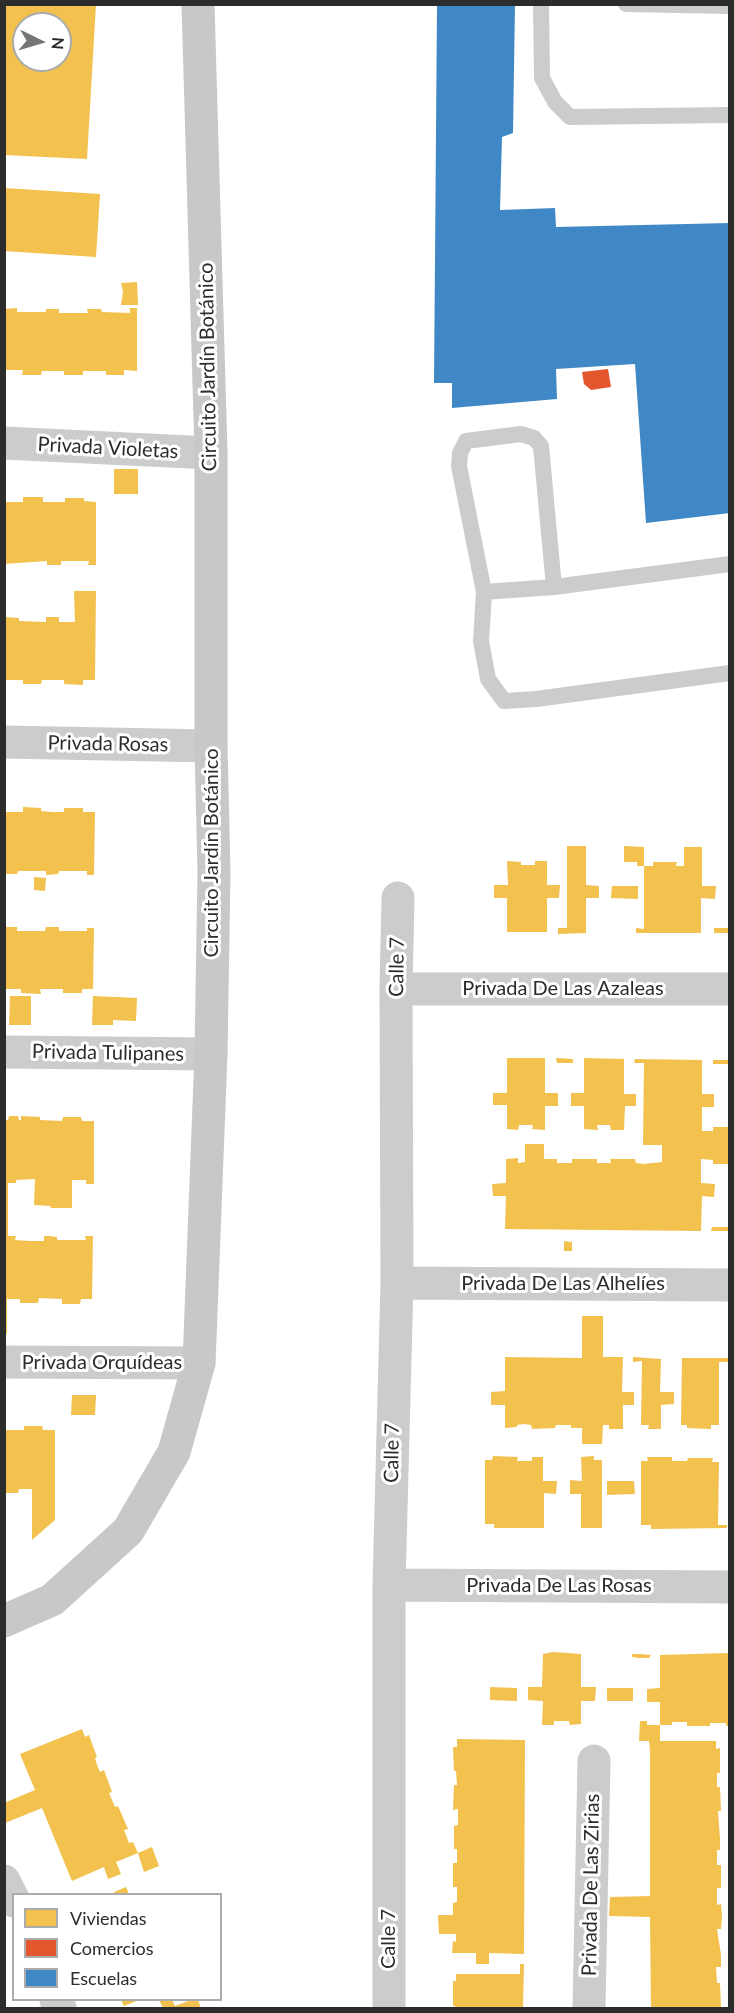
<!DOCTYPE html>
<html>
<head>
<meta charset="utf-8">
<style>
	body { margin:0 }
	#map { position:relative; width:734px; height:2013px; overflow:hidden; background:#fff; font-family:Lato,sans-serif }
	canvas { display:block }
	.frame { position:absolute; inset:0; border:6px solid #2c2c2c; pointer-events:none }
	.legend { position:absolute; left:12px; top:1893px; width:210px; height:108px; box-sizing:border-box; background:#fff; border:2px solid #ababab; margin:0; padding:8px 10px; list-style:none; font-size:18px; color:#2c2c2c }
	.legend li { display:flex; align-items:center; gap:12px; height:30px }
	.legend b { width:30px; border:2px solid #ababab }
	.north { position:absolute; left:12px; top:12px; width:60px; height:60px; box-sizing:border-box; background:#fff; border:2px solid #ababab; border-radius:50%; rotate:95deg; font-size:16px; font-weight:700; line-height:24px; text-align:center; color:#2c2c2c }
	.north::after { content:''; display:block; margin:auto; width:21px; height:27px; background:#767676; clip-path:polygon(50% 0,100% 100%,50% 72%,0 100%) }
</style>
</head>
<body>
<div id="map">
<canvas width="734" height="2013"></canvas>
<div class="frame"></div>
<ul class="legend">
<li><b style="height:16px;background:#f2c14e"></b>Viviendas</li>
<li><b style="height:16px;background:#e4572e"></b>Comercios</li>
<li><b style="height:16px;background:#3f88c5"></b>Escuelas</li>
</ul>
<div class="north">N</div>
</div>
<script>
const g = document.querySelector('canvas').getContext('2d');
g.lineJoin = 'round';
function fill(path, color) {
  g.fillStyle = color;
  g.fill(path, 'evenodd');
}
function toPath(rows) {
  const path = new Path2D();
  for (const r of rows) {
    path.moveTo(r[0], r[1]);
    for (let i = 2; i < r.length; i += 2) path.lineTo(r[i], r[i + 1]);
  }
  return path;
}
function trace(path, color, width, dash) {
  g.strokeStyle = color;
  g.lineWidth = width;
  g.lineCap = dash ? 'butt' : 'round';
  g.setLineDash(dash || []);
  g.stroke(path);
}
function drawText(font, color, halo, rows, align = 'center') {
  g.font = font + ' Lato,sans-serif';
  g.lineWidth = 6;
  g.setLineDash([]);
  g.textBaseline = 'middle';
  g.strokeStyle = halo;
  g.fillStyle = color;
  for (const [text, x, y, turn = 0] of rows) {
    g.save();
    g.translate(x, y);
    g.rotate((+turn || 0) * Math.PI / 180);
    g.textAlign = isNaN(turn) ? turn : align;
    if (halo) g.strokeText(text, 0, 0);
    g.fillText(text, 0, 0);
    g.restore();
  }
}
fill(toPath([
	[4,4,96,4,87,159,4,155],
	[24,24,60,24,60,60,24,60],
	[4,188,100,194,96,257,4,251],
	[137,282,138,305,121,305,123,292,121,283],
	[17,308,17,312,46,312,46,309,59,309,59,313,88,313,87,309,101,309,102,312,130,313,130,308,137,308,137,371,124,370,124,375,106,375,106,371,83,371,83,375,64,375,64,371,42,371,41,375,22,375,23,370,4,370,4,309],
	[114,469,138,469,138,494,114,494],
	[23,497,43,497,43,502,65,502,65,498,84,498,84,501,96,502,96,565,88,565,89,561,61,561,61,565,47,565,47,561,4,564,4,502,23,502],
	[74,591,96,591,95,680,83,680,83,685,64,684,64,680,42,680,41,684,23,684,23,680,4,680,5,617,19,618,19,621,46,622,46,617,59,617,59,622,75,622],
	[23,807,41,808,41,811,52,812,64,812,64,808,83,808,83,812,95,812,94,875,87,875,87,871,59,871,58,874,46,875,46,871,18,871,17,874,4,874,4,812,23,812],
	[567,846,586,846,586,885,599,886,599,898,586,898,586,933,558,934,558,928,567,928],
	[624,846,644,847,644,866,637,866,637,862,624,862],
	[684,847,702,847,702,886,716,886,715,899,701,898,701,933,636,933,636,928,644,929,644,866,653,866,653,862,677,862,676,866,684,866],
	[507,861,521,862,521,865,535,865,535,861,547,861,547,885,560,885,559,898,547,898,547,932,507,932,507,898,494,898,494,885,508,885],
	[34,877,46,878,45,891,34,890],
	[612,886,638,886,638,899,611,898],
	[4,927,17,927,17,931,45,931,46,927,59,927,59,931,87,931,87,928,94,928,93,989,82,989,82,993,63,993,63,989,40,989,41,994,21,993,21,989,4,989],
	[714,928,729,928,729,933,714,933],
	[10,996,31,996,31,1025,9,1025],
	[93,996,137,998,136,1021,113,1020,113,1025,92,1025],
	[507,1058,545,1058,545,1093,558,1093,558,1106,545,1106,545,1130,532,1129,533,1125,519,1125,518,1130,507,1129,507,1105,493,1105,493,1093,507,1093],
	[556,1058,573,1059,573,1063,557,1063],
	[584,1058,624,1059,624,1094,636,1094,636,1106,625,1106,624,1130,611,1130,610,1125,597,1125,598,1130,584,1129,584,1106,571,1106,571,1093,584,1093],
	[635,1059,702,1060,702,1094,714,1094,714,1107,702,1107,702,1131,713,1131,713,1127,728,1127,729,1130,728,1164,713,1164,713,1160,701,1159,701,1183,715,1184,714,1197,702,1196,701,1231,505,1229,506,1196,493,1196,492,1184,506,1183,506,1159,518,1158,518,1163,525,1162,525,1144,544,1144,544,1159,557,1159,557,1163,572,1163,572,1159,597,1159,597,1163,611,1163,610,1159,635,1159,636,1163,643,1164,662,1162,662,1145,643,1145,644,1063,634,1063],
	[713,1060,729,1060,729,1064,713,1064],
	[9,1116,18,1116,19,1120,21,1120,21,1116,40,1117,40,1120,62,1121,63,1117,81,1117,82,1121,94,1121,94,1184,86,1184,86,1180,72,1180,72,1208,50,1208,51,1206,34,1205,35,1179,16,1180,16,1183,8,1183,8,1236,16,1236,15,1240,30,1241,44,1241,44,1236,50,1236,57,1237,57,1240,86,1240,85,1236,93,1236,92,1299,81,1299,80,1304,62,1304,62,1299,39,1298,38,1303,20,1303,20,1299,7,1299,7,1334,4,1334,4,1120,8,1120],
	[712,1227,728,1227,728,1231,711,1231],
	[564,1241,572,1242,572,1251,564,1251],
	[582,1316,603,1316,603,1357,623,1357,622,1392,634,1392,634,1405,623,1405,623,1429,609,1429,609,1425,603,1425,602,1444,582,1444,582,1428,571,1428,571,1425,556,1425,555,1428,532,1429,531,1425,524,1424,517,1425,517,1427,505,1428,505,1405,491,1405,491,1392,505,1391,505,1357,582,1358],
	[633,1357,661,1359,660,1392,674,1392,674,1404,661,1405,661,1429,648,1429,649,1425,641,1425,642,1361,633,1362],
	[682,1358,728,1358,728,1362,719,1362,719,1425,711,1425,711,1429,687,1428,687,1425,681,1425],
	[72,1395,96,1395,95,1415,71,1415],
	[24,1426,42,1426,43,1430,55,1430,55,1520,32,1540,32,1489,19,1489,18,1493,5,1493,4,1489,4,1430,24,1430],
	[493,1456,518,1457,517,1461,532,1461,532,1457,543,1457,543,1481,557,1481,556,1494,544,1493,544,1528,494,1528,494,1524,485,1524,485,1460,492,1460],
	[594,1456,594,1460,602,1460,602,1528,581,1528,581,1494,570,1494,570,1480,582,1481,581,1457],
	[647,1457,672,1457,672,1461,687,1461,688,1458,713,1458,712,1462,719,1462,718,1525,727,1525,727,1528,651,1529,651,1525,641,1525,641,1461,648,1461],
	[607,1481,634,1481,635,1494,607,1495],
	[553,1652,581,1654,581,1687,596,1687,595,1701,581,1701,581,1724,570,1725,569,1721,554,1721,554,1725,542,1725,543,1701,528,1700,528,1687,542,1687,543,1654],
	[728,1653,729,1726,726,1726,726,1723,710,1723,710,1726,687,1726,687,1722,672,1722,672,1725,660,1725,660,1702,647,1702,647,1689,660,1688,660,1655],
	[632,1654,640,1654,651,1655,649,1658,639,1658,632,1657],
	[490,1687,517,1688,517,1701,490,1700],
	[607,1688,633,1688,633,1701,607,1701],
	[640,1721,647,1721,647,1725,660,1725,660,1741,716,1741,716,1749,720,1748,720,1773,717,1773,717,1787,720,1787,721,1811,718,1811,720,1839,720,1850,717,1850,717,1865,721,1865,721,1888,717,1888,717,1905,721,1904,722,1917,721,1929,717,1929,721,1955,721,1967,716,1967,717,1983,720,1983,721,2007,717,2008,651,2008,650,1917,609,1916,610,1897,650,1896,650,1750,649,1741,639,1741],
	[82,1729,85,1737,89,1735,97,1757,95,1758,97,1765,100,1772,104,1770,112,1792,109,1793,115,1807,118,1806,128,1829,124,1830,129,1843,133,1842,138,1853,116,1862,121,1874,108,1879,104,1867,72,1881,42,1808,5,1823,4,1821,4,1803,35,1790,20,1754],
	[457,1739,525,1740,524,1954,489,1953,489,1964,476,1964,476,1953,452,1953,453,1941,456,1942,456,1934,439,1934,438,1915,453,1915,453,1903,457,1902,457,1887,453,1887,453,1863,457,1863,457,1849,454,1849,454,1826,458,1825,458,1809,453,1810,454,1785,457,1785,456,1771,454,1771,453,1747,457,1747],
	[152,1847,159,1866,144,1872,138,1853],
	[126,1887,129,1894,115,1894,114,1892],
	[520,1964,524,1964,523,2008,455,2008,455,2006,453,2006,453,1981,456,1981,456,1974,520,1974],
	[121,2000,139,2000,124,2006],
	[159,2000,172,2000,175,2006,191,2000,198,2000,201,2008,163,2008]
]), '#f2c14e');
fill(toPath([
	[608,369,611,387,591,390,584,384,582,372]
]), '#e4572e');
fill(toPath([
	[437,4,515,4,513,133,502,137,500,210,555,208,556,227,730,223,730,513,646,523,635,364,556,369,557,399,452,408,452,383,434,383]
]), '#3f88c5');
trace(toPath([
	[541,4,542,78,555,102,570,117,730,115],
	[626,4,730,6],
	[730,564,554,587,484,592,481,641,488,679,504,701,536,699,730,673],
	[484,592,459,466,460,453,466,441,521,434,534,438,541,446,554,587]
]), '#ccc', 16);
trace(toPath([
	[4,443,211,453],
	[4,742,211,746],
	[396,989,730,989],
	[4,1052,211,1054],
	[397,1283,730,1285],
	[4,1362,199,1363],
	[389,1585,730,1587],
	[4,1881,14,1901],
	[56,2000,60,2008],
	[389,2008,389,1585,397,1283,396,989,398,898],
	[589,2008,594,1761]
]), '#ccc', 33);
trace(toPath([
	[4,1621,52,1600,128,1531,174,1452,199,1363,211,1054,214,872,211,746,211,453,198,4]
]), '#c8c8c8', 33);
drawText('20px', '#2c2c2c', '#fff', [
	["Circuito Jardín Botánico",208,367,-91],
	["Privada Violetas",108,448,3],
	["Privada Rosas",108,744,1],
	["Circuito Jardín Botánico",212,853,-90],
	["Calle 7",397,967,-89],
	["Privada De Las Azaleas",563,989],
	["Privada Tulipanes",108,1053,1],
	["Privada De Las Alhelíes",563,1284],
	["Privada Orquídeas",102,1363],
	["Calle 7",392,1453,-89],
	["Privada De Las Rosas",559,1586],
	["Privada De Las Zirias",591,1885,-89],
	["Calle 7",389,1939,-90]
]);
</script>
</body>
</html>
